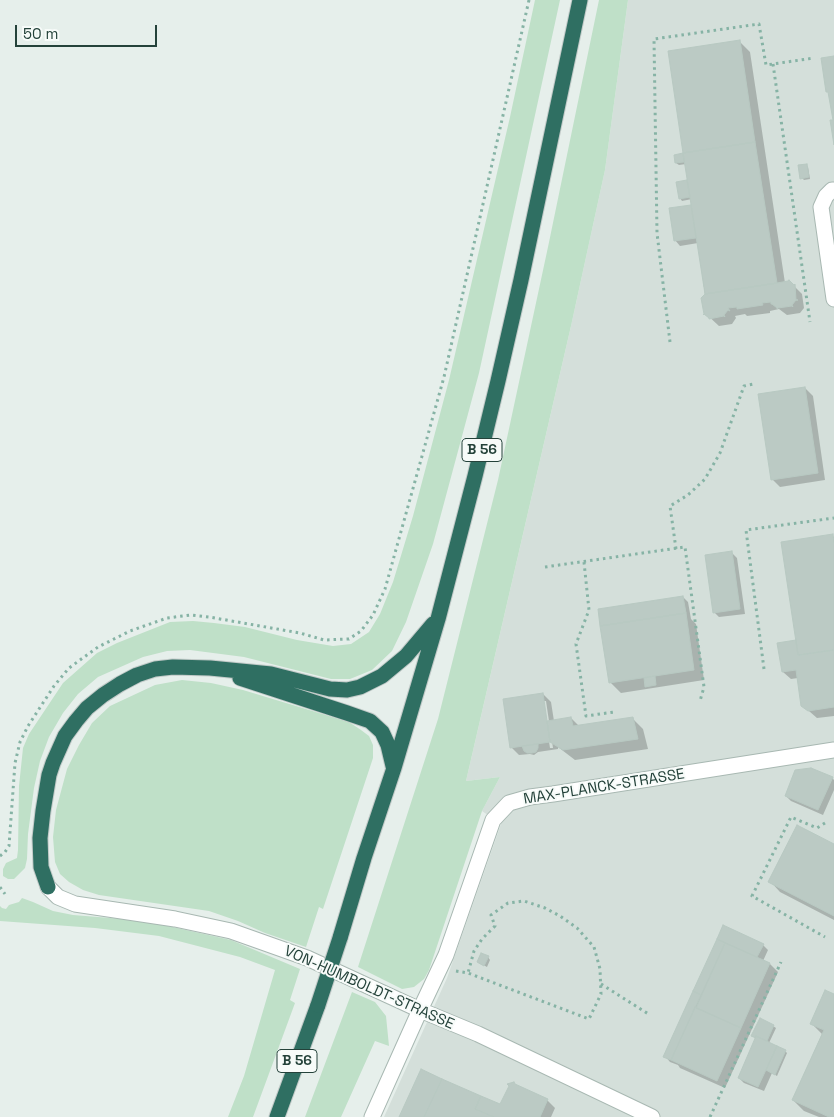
<!DOCTYPE html>
<html>
<head>
<meta charset="utf-8">
<style>
	body { margin:0 }
	#map { position:relative; width:834px; height:1117px; overflow:hidden; background:#e6efeb; font-family:"Space Grotesk",sans-serif }
	canvas { display:block }
	.scale { position:absolute; left:15px; top:25px; width:142px; height:22px; box-sizing:border-box; border:2px solid #24423a; border-top:0; padding-left:6px; font-size:15px; line-height:18px; white-space:nowrap; color:#24423a; -webkit-text-stroke:4px #f7fbf9; paint-order:stroke }
</style>
</head>
<body>
<div id="map">
<canvas width="834" height="1117"></canvas>
<div class="scale">50 m</div>
</div>
<script>
const g = document.querySelector('canvas').getContext('2d');
g.lineJoin = 'round';
function fill(path, color) {
  g.fillStyle = color;
  g.fill(path, 'evenodd');
}
function toPath(rows) {
  const path = new Path2D();
  for (const r of rows) {
    path.moveTo(r[0], r[1]);
    for (let i = 2; i < r.length; i += 2) path.lineTo(r[i], r[i + 1]);
  }
  return path;
}
function trace(path, color, width, dash) {
  g.strokeStyle = color;
  g.lineWidth = width;
  g.lineCap = dash ? 'butt' : 'round';
  g.setLineDash(dash || []);
  g.stroke(path);
}
function drawText(font, color, halo, rows, align = 'center') {
  g.font = font + ' "Space Grotesk",sans-serif';
  g.lineWidth = 4;
  g.setLineDash([]);
  g.textBaseline = 'middle';
  g.strokeStyle = halo;
  g.fillStyle = color;
  for (const [text, x, y, turn = 0] of rows) {
    g.save();
    g.translate(x, y);
    g.rotate((+turn || 0) * Math.PI / 180);
    g.textAlign = isNaN(turn) ? turn : align;
    if (halo) g.strokeText(text, 0, 0);
    g.fillText(text, 0, 0);
    g.restore();
  }
}
fill(toPath([
	[628,0,834,0,834,1117,384,1117,447,978,501,824,482,811,500,777,466,781,571,326,605,170]
]), '#d4dfda');
fill(toPath([
	[535,0,560,0,479,373,433,544,406,622,392,651,372,670,350,679,331,679,244,657,190,650,167,651,143,657,98,677,78,694,63,713,49,737,40,761,34,788,28,834,27,859,25,868,14,879,8,879,3,876,3,869,6,863,17,858,18,850,19,786,23,748,29,734,63,683,97,653,117,643,170,622,193,621,214,623,245,627,297,640,333,646,351,644,369,632,380,614,393,582,413,516,449,380,510,117],
	[599,0,628,0,605,170,571,326,466,781,500,777,482,811,429,970,424,979,414,987,402,989,358,967,438,719,498,480,548,247],
	[182,680,211,683,243,690,349,722,361,730,369,736,373,745,373,758,323,909,319,907,306,947,265,933,238,921,209,911,99,895,83,890,69,882,60,874,55,862,53,837,56,810,67,769,79,745,92,723,110,706,155,685],
	[22,898,33,902,53,911,73,915,123,919,168,926,231,940,300,969,290,1000,295,1003,253,1117,228,1117,244,1076,275,970,240,957,159,936,95,928,0,921,0,906,2,908,6,909,9,905,19,902],
	[352,992,375,1002,386,1016,389,1046,375,1041,341,1117,305,1117]
]), '#bfe0c8');
fill(toPath([
	[739,41,750,52,785,283,794,286,802,294,804,308,800,313,787,315,779,309,770,311,770,313,747,316,745,314,735,316,736,318,732,324,719,326,705,313,705,295,698,243,680,246,675,240,691,206,693,208,692,199,682,201,680,198,677,183,689,181,686,164,679,165,676,163,682,155,685,158],
	[806,165,808,167,810,179,804,180,802,178],
	[805,388,813,396,825,480,780,487,772,479],
	[832,536,834,537,834,716,817,718,802,705,798,678,791,679,783,672,795,641],
	[732,553,737,558,745,614,719,617,714,612],
	[683,597,688,602,691,619,696,624,704,680,621,693,610,682],
	[543,694,551,702,554,721,571,718,579,726,632,718,643,729,648,749,575,760,558,747,558,749,538,752,534,755,530,754,519,755,511,747],
	[543,701,546,701,553,748,550,748],
	[832,778,834,780,834,790,823,815,791,801,786,796],
	[834,845,834,920,780,892,770,881],
	[724,927,763,945,768,950,763,961,770,964,778,972,725,1088,680,1068,678,1065,670,1062,665,1056],
	[488,957,490,960,487,967,478,962],
	[834,996,834,1117,819,1117,804,1111,793,1100,822,1034,812,1024],
	[773,1026,776,1028,769,1043,785,1051,787,1053,777,1076,772,1073,764,1091,744,1083,739,1078,757,1039,753,1036],
	[518,1087,547,1100,555,1108,551,1117,401,1117,501,1106]
]), '#0003');
const building = toPath([
	[740,40,755,142,683,153,668,51,740,40],
	[834,56,834,145,830,120,833,120,828,92,826,92,821,58,834,56],
	[755,142,777,283,705,294,683,153,755,142],
	[683,153,684,162,675,163,674,155,683,153],
	[807,164,809,177,800,179,798,165,807,164],
	[687,180,690,197,679,199,676,182,687,180],
	[691,205,696,238,674,241,669,208,691,205],
	[789,280,794,285,795,284,796,300,798,300,796,300,792,305,793,307,792,306,778,308,777,309,777,308,772,304,771,304,771,302,762,303,763,305,737,309,737,307,728,308,730,311,728,310,724,315,725,317,724,316,709,319,709,318,704,314,703,315,704,314,701,298,705,294,777,283,788,281,789,280],
	[805,387,818,473,771,480,758,394,805,387],
	[833,534,834,543,834,650,798,655,781,542,833,534],
	[732,551,740,609,713,613,705,555,732,551],
	[683,596,686,613,600,626,598,609,683,596],
	[686,613,694,670,609,683,600,626,686,613],
	[796,640,798,655,834,650,834,707,808,711,801,706,796,670,782,672,777,643,796,640],
	[655,676,656,685,645,687,644,678,655,676],
	[543,693,550,742,510,748,503,699,543,693],
	[571,717,573,726,633,717,638,739,563,750,550,742,547,721,571,717],
	[538,744,538,748,536,752,532,753,527,753,524,751,522,746,538,744],
	[811,768,833,777,818,810,785,796,795,770,811,768],
	[797,825,834,844,834,916,768,882,797,825],
	[723,925,764,944,757,957,717,939,723,925],
	[717,939,725,943,701,995,693,991,717,939],
	[725,943,770,963,741,1028,696,1008,725,943],
	[481,953,489,956,484,966,477,962,481,953],
	[825,990,834,994,834,1117,829,1117,792,1100,824,1030,810,1024,825,990],
	[693,991,701,995,671,1060,663,1057,693,991],
	[695,1007,741,1028,717,1081,671,1060,695,1007],
	[760,1018,774,1025,767,1041,756,1036,756,1038,751,1036,760,1018],
	[756,1036,777,1046,758,1087,738,1078,756,1036],
	[777,1046,786,1050,775,1075,766,1070,777,1046],
	[421,1069,442,1079,424,1117,399,1117,421,1069],
	[442,1079,481,1096,475,1109,494,1117,424,1117,442,1079],
	[514,1082,515,1084,548,1099,540,1117,494,1117,475,1109,481,1096,500,1104,509,1086,507,1084,514,1082]
]);
fill(building, '#bbcac4');
trace(building, '#b8c9c2', 1);
const minor = toPath([
	[834,190,832,190,826,196,821,207,834,299],
	[48,887,58,897,75,904,175,919,231,931,307,958,420,1010,478,1034,652,1117],
	[372,1117,420,1010,446,955,493,820,509,803,530,797,553,794,834,750]
]);
const highway = toPath([
	[240,678,347,713,370,721,382,732,388,745,393,766],
	[48,887,41,867,40,838,43,811,49,775,53,763,65,736,76,721,87,708,103,695,120,684,137,675,155,669,173,667,210,668,271,674,330,689,347,690,360,687,382,676,406,656,433,624],
	[340,938,364,858,394,768,438,619,475,476,498,381,521,280,580,0],
	[277,1117,318,1005]
]);
trace(minor, '#a8b8b2', 17);
trace(highway, '#c2cac8', 17);
trace(toPath([
	[773,64,810,322],
	[670,342,657,233,654,39,759,24,766,65,814,58],
	[676,549,670,506,688,495,705,479,720,453,744,386,754,384],
	[584,562,589,610,576,644,586,716,614,712],
	[545,567,685,547,704,687,700,701],
	[764,669,746,530,834,518],
	[825,823,817,828,791,817,752,896,825,937],
	[0,856,5,852,9,846,15,763,20,742,28,726,54,686,69,668,98,647,130,631,167,618,191,615,209,617,300,633,324,640,349,639,361,631,373,615,385,589,444,377,529,0],
	[0,887,5,894],
	[456,971,468,973,589,1019,601,994,600,969,594,947,577,928,560,916,545,908,524,901,508,903,491,915,495,926,482,939,474,951,468,973],
	[601,984,650,1015],
	[710,1117,781,962]
]), '#86b3a5', 3, [2.5, 4]);
trace(minor, '#fff', 15);
trace(highway, '#2f6f62', 15);
const highwayBridge = toPath([
	[318,1005,340,938]
]);
trace(highwayBridge, '#c2cac8', 17, []);
trace(highwayBridge, '#2f6f62', 15);
for (const [x, y, w] of [
	[482,450,40],
	[297,1061,40]
]) {
  const box = new Path2D();
  box.roundRect(x - w / 2, y - 11.5, w, 23, 4);
  g.fillStyle = '#f7fbf9';
  g.fill(box);
  trace(box, '#24423a', 1);
}
drawText('bold 14px', '#24423a', null, [
	["B 56",482,450],
	["B 56",297,1061]
]);
drawText('15px', '#24423a', '#f7fbf9', [
	["MAX-PLANCK-STRASSE",604,787,-9],
	["VON-HUMBOLDT-STRASSE",369,988,24]
]);
</script>
</body>
</html>
